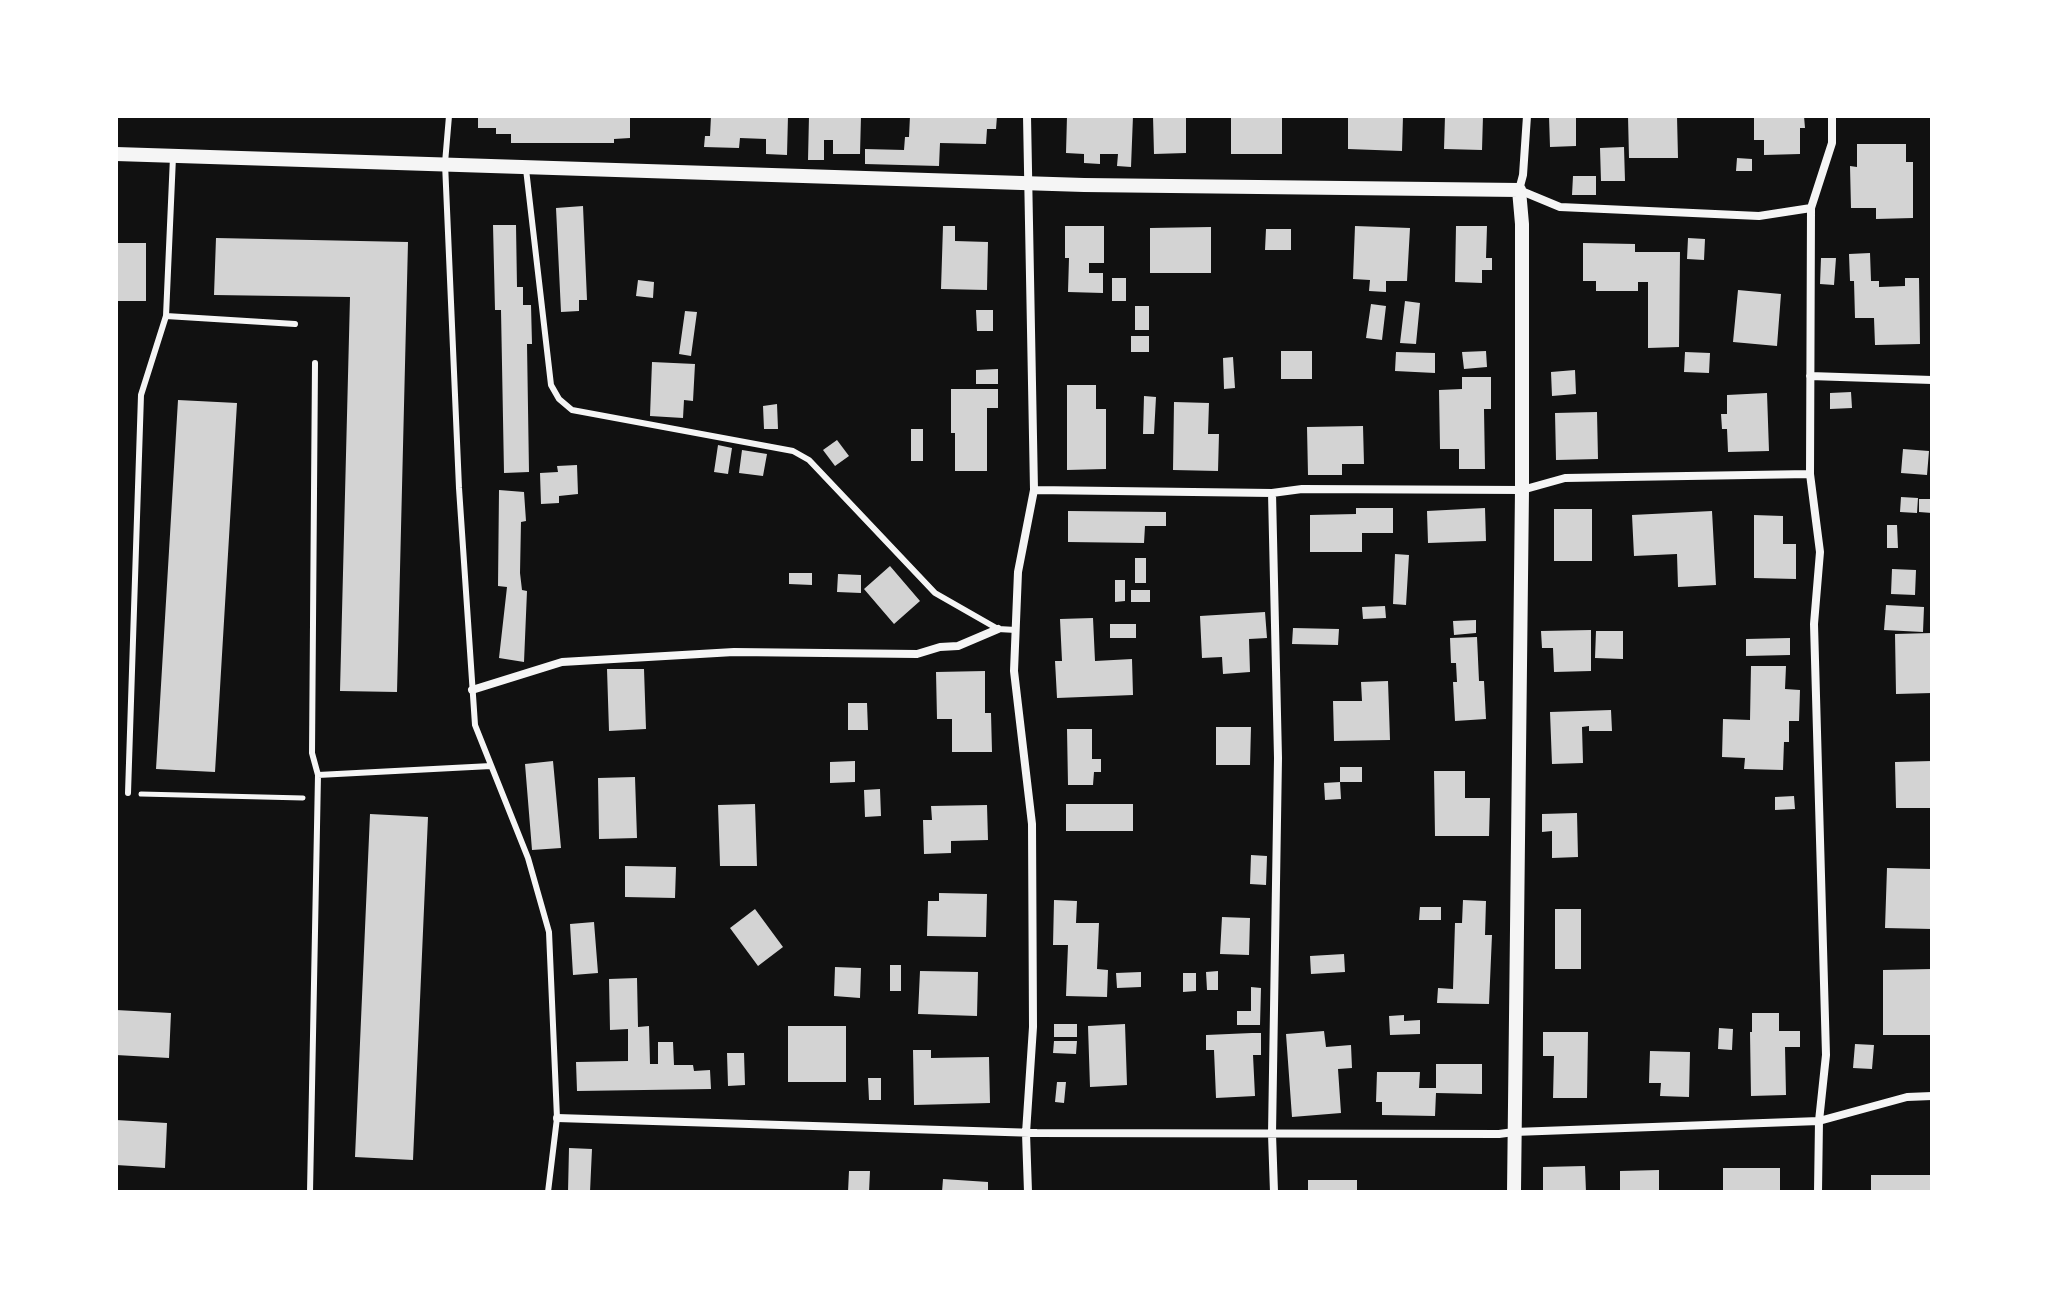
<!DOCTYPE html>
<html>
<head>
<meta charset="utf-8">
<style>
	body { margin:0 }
	#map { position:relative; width:2048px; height:1308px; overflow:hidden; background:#111; font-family:"Fira Sans",sans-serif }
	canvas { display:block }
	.frame { position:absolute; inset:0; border:118px solid #fff; pointer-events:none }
</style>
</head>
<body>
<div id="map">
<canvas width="2048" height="1308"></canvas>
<div class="frame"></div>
</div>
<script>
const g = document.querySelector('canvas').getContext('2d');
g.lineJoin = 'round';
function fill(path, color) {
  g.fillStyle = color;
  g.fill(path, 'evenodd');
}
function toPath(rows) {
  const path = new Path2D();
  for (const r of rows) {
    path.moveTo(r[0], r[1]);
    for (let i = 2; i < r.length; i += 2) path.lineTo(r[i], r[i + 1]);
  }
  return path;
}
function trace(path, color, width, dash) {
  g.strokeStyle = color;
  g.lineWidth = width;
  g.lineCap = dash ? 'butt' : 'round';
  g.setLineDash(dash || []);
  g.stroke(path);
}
fill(toPath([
	[478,116,630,117,630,138,614,139,614,143,511,143,511,134,496,134,496,128,478,128],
	[711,116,788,116,787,155,766,154,766,139,740,138,739,148,704,147,705,136,710,136],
	[809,116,861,116,860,154,833,154,833,140,824,140,824,160,808,160],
	[910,116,997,116,996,129,987,129,986,144,940,143,939,166,865,164,865,149,904,150,905,137,909,137],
	[1067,116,1133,116,1131,167,1117,166,1118,154,1100,154,1100,164,1084,163,1084,154,1066,153],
	[1153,116,1186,116,1186,153,1154,154],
	[1231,116,1282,116,1282,154,1231,154],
	[1348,116,1403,116,1402,151,1348,149],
	[1445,116,1483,116,1482,150,1444,149],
	[1549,116,1576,116,1576,146,1550,147],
	[1628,116,1677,116,1678,158,1629,158],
	[1754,116,1804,116,1805,128,1800,128,1800,154,1764,155,1764,140,1754,140],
	[1857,144,1906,144,1906,162,1913,162,1913,218,1876,219,1876,208,1851,208,1850,166,1857,167],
	[1624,147,1625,181,1601,181,1600,148],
	[1737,158,1752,159,1752,171,1736,171],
	[1573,176,1596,176,1596,195,1572,195],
	[583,206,587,300,579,300,579,311,561,312,556,208],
	[493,225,516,225,517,287,523,287,523,305,531,305,532,344,527,344,529,472,504,473,501,310,495,310],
	[943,226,955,226,955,241,988,242,987,290,941,289],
	[1065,226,1104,226,1104,263,1089,263,1089,273,1103,273,1103,293,1068,292,1069,258,1065,258],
	[1355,226,1410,228,1407,281,1386,281,1386,292,1369,291,1370,280,1353,279],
	[1456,226,1487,226,1486,258,1492,258,1492,270,1482,270,1482,283,1455,282],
	[1211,227,1211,273,1150,273,1150,228],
	[1266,229,1291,229,1291,250,1265,250],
	[216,238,408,242,397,692,340,691,350,297,214,295],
	[1688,238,1705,239,1704,260,1687,259],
	[116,243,146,243,146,301,116,301],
	[1583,243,1635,244,1635,252,1680,252,1679,347,1648,348,1648,282,1638,282,1638,291,1596,291,1596,281,1583,281],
	[1870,253,1871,281,1879,281,1879,287,1905,286,1905,278,1919,278,1920,344,1875,345,1874,318,1855,318,1854,281,1850,281,1849,254],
	[1821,258,1836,258,1834,285,1820,284],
	[1112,278,1126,278,1126,301,1112,301],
	[638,280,654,282,653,298,636,296],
	[1738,290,1781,294,1777,346,1733,342],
	[1405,301,1420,303,1416,344,1400,343],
	[1371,304,1386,306,1382,340,1366,338],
	[1135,306,1149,306,1149,330,1135,330],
	[976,310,993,310,993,331,977,331],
	[685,311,697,312,691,356,679,354],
	[1131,336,1149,336,1149,352,1131,352],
	[1281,351,1312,351,1312,379,1281,379],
	[1486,351,1487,367,1464,369,1462,352],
	[1396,352,1435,353,1435,373,1395,371],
	[1685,352,1710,353,1709,373,1684,372],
	[1233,357,1235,388,1224,389,1223,358],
	[652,362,695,364,693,401,684,400,683,418,650,416],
	[998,369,998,384,976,384,976,370],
	[1575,370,1576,394,1552,396,1551,372],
	[1462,377,1491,377,1491,409,1484,409,1485,469,1459,469,1459,449,1440,449,1439,390,1462,389],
	[1067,385,1096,385,1096,409,1106,409,1106,469,1067,470],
	[951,389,998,389,998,408,987,408,987,471,955,471,955,433,951,433],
	[1851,392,1852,408,1830,409,1830,393],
	[1767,393,1769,451,1728,452,1727,429,1722,429,1721,414,1727,414,1727,395],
	[1144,396,1156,397,1154,434,1143,434],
	[178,400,237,403,215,772,156,769],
	[1174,402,1209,403,1208,434,1219,434,1218,471,1173,470],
	[777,404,778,429,764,429,763,406],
	[1597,412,1598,459,1556,460,1555,413],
	[1363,426,1364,464,1342,464,1342,475,1308,475,1307,427],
	[911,429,923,429,923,461,911,461],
	[837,440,849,456,835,466,823,450],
	[718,445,732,448,728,474,714,472],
	[1903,449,1929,451,1927,475,1901,473],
	[742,450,767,454,763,476,739,473],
	[577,465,578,494,559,496,559,503,541,504,540,473,558,472,557,466],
	[499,490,524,492,526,521,521,522,520,573,522,590,527,591,524,662,499,658,507,587,498,586],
	[1901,497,1918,498,1917,513,1900,512],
	[1919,499,1932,499,1932,513,1919,512],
	[1356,508,1393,508,1393,533,1362,533,1362,552,1310,552,1310,515,1356,514],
	[1485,508,1486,541,1428,543,1427,511],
	[1554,509,1592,509,1592,561,1554,561],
	[1068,511,1166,512,1166,526,1145,526,1144,543,1068,542],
	[1712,511,1716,585,1678,587,1677,554,1634,556,1632,515],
	[1754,515,1783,516,1783,544,1796,544,1796,579,1754,578],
	[1887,525,1897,525,1898,548,1887,548],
	[1395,554,1409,555,1406,605,1393,604],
	[1135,558,1146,558,1146,583,1135,583],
	[890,566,920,601,894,624,864,589],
	[1892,569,1916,570,1915,595,1891,594],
	[789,573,812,573,812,585,789,584],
	[838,574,861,575,861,593,837,592],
	[1115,580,1125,580,1125,601,1115,602],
	[1131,590,1150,590,1150,602,1131,602],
	[1886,605,1924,607,1923,632,1884,630],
	[1385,606,1386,618,1363,619,1362,607],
	[1265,612,1267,638,1249,639,1250,672,1223,674,1222,657,1202,658,1200,616],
	[1093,618,1095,661,1132,659,1133,695,1057,698,1055,661,1062,661,1060,619],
	[1476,620,1476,633,1454,635,1453,621],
	[1110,624,1136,624,1136,638,1110,638],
	[1293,628,1339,629,1338,645,1292,644],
	[1591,630,1591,671,1554,672,1553,648,1542,648,1541,631],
	[1596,631,1623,631,1623,659,1595,658],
	[1932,633,1932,693,1896,694,1895,634],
	[1477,637,1479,681,1484,681,1486,719,1455,721,1453,682,1457,682,1456,663,1451,663,1450,638],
	[1790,638,1790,655,1746,656,1746,639],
	[1751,666,1786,666,1785,689,1800,690,1799,721,1789,721,1789,742,1784,742,1783,770,1744,769,1745,758,1722,757,1723,719,1750,720],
	[607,669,644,669,646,729,609,731],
	[985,671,985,713,991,713,992,752,952,752,952,719,937,719,936,672],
	[1388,681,1390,740,1334,741,1333,701,1362,701,1361,682],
	[848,703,867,703,868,730,848,730],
	[1611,710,1612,731,1589,731,1589,726,1582,727,1583,763,1552,764,1550,712],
	[1216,727,1251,727,1250,765,1216,765],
	[1067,729,1092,729,1092,759,1101,759,1101,772,1094,772,1093,785,1068,785],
	[553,761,561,848,532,850,525,764],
	[855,761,855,782,830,783,830,762],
	[1932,761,1932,808,1896,808,1895,762],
	[1340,767,1362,767,1362,782,1340,782],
	[1434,771,1465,771,1465,798,1490,798,1489,836,1435,836],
	[635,777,637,838,599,839,598,778],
	[1340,782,1341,799,1325,800,1324,783],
	[880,789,881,816,865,817,864,790],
	[1794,796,1795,809,1775,810,1775,797],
	[755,804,757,866,720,866,718,805],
	[1066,804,1133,804,1133,831,1066,831],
	[987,805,988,840,951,841,951,853,924,854,923,820,932,820,931,806],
	[1577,813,1578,857,1552,858,1552,831,1542,832,1542,814],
	[370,814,428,817,413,1160,355,1157],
	[1251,855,1267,856,1266,885,1250,884],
	[625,866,676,867,675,898,625,897],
	[1887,868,1932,869,1932,929,1885,928],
	[939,893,987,894,986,937,927,936,928,901,939,901],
	[1054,900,1077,901,1076,923,1099,923,1097,969,1108,970,1107,997,1066,996,1068,945,1053,945],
	[1463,900,1486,901,1485,935,1492,935,1489,1004,1437,1003,1438,988,1453,989,1455,923,1462,923],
	[1420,907,1441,907,1441,920,1419,920],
	[755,909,783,947,758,966,730,928],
	[1555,909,1581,909,1581,969,1555,969],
	[1222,917,1250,918,1249,955,1220,954],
	[594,922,598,973,573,975,570,924],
	[1344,954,1345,972,1311,974,1310,956],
	[890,965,901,965,901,991,890,991],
	[835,967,861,968,860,998,834,996],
	[1932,969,1932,1035,1883,1035,1883,970],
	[920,971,978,972,977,1016,918,1014],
	[1218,971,1218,990,1207,990,1206,972],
	[1141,972,1141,987,1117,988,1116,973],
	[1183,973,1196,973,1196,991,1183,992],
	[637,978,638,1027,649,1026,650,1064,658,1064,658,1042,673,1042,674,1065,693,1065,694,1071,710,1070,711,1089,577,1091,576,1062,628,1061,628,1029,610,1030,609,979],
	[1251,987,1261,988,1260,1025,1237,1025,1237,1011,1251,1011],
	[116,1010,171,1013,169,1058,116,1055],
	[1752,1013,1779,1013,1779,1031,1800,1031,1800,1047,1785,1047,1786,1095,1751,1096,1750,1032,1752,1032],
	[1404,1015,1404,1021,1420,1020,1420,1034,1390,1035,1389,1016],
	[1054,1024,1077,1024,1077,1037,1054,1037],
	[1125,1024,1127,1085,1090,1087,1088,1026],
	[788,1026,846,1026,846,1082,788,1082],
	[1719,1028,1733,1029,1732,1050,1718,1049],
	[1324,1031,1326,1047,1351,1045,1352,1068,1338,1069,1341,1113,1292,1117,1286,1034],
	[1543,1032,1588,1032,1587,1098,1553,1098,1554,1056,1543,1056],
	[1252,1033,1261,1033,1261,1055,1253,1055,1255,1096,1216,1098,1214,1050,1206,1050,1206,1035],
	[1054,1041,1077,1041,1076,1054,1053,1053],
	[1855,1044,1874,1045,1872,1069,1853,1068],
	[913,1050,931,1050,931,1058,989,1057,990,1103,914,1105],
	[1650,1051,1690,1052,1689,1097,1660,1096,1661,1083,1649,1083],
	[727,1053,744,1053,745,1085,728,1086],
	[1436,1064,1482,1064,1482,1094,1436,1093,1435,1116,1382,1115,1382,1102,1376,1102,1377,1072,1420,1072,1419,1088,1436,1088],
	[868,1078,881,1078,881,1100,869,1100],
	[1057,1082,1066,1082,1064,1103,1055,1102],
	[116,1120,167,1123,165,1168,116,1165],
	[569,1148,592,1149,590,1192,568,1192],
	[1585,1166,1586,1192,1543,1192,1543,1167],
	[1723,1168,1780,1168,1780,1192,1723,1192],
	[1659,1170,1659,1192,1620,1192,1620,1171],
	[849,1171,870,1171,869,1192,848,1192],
	[1871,1175,1932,1175,1932,1192,1871,1192],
	[943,1179,988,1182,988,1192,942,1192],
	[1308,1180,1357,1180,1357,1192,1308,1192]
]), '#d3d3d3');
trace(toPath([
	[141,794,303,798]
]), '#f5f5f5', 5);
trace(toPath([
	[449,116,445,163,459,488,475,725,528,858,549,932,557,1118,548,1192],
	[526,169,551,385,559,399,572,410,793,451,809,460,935,593,998,629,1016,630],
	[166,316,295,324],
	[315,363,312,753,318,775,491,766],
	[128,793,141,395,166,316,173,157],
	[310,1192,318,775]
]), '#f5f5f5', 6);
trace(toPath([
	[1027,116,1034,490,1018,572,1014,671,1032,824,1033,1027,1026,1133,1028,1192],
	[1527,116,1523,175,1519,190,1560,207,1759,216,1811,208],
	[1810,376,1932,380],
	[1034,490,1272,493,1302,489,1522,490,1565,478,1810,474],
	[1272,493,1278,758,1272,1134,1274,1192],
	[472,690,562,662,734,652,917,654,940,647,958,646,998,629],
	[557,1118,1037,1133,1499,1134,1514,1132,1819,1121,1907,1097,1932,1096],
	[1818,1192,1819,1121,1826,1055,1814,624,1820,552,1810,474,1811,208,1832,143,1832,116]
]), '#f5f5f5', 8);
trace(toPath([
	[116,154,1084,185,1519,190,1522,224,1522,490,1514,1192]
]), '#f5f5f5', 14);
</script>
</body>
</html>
